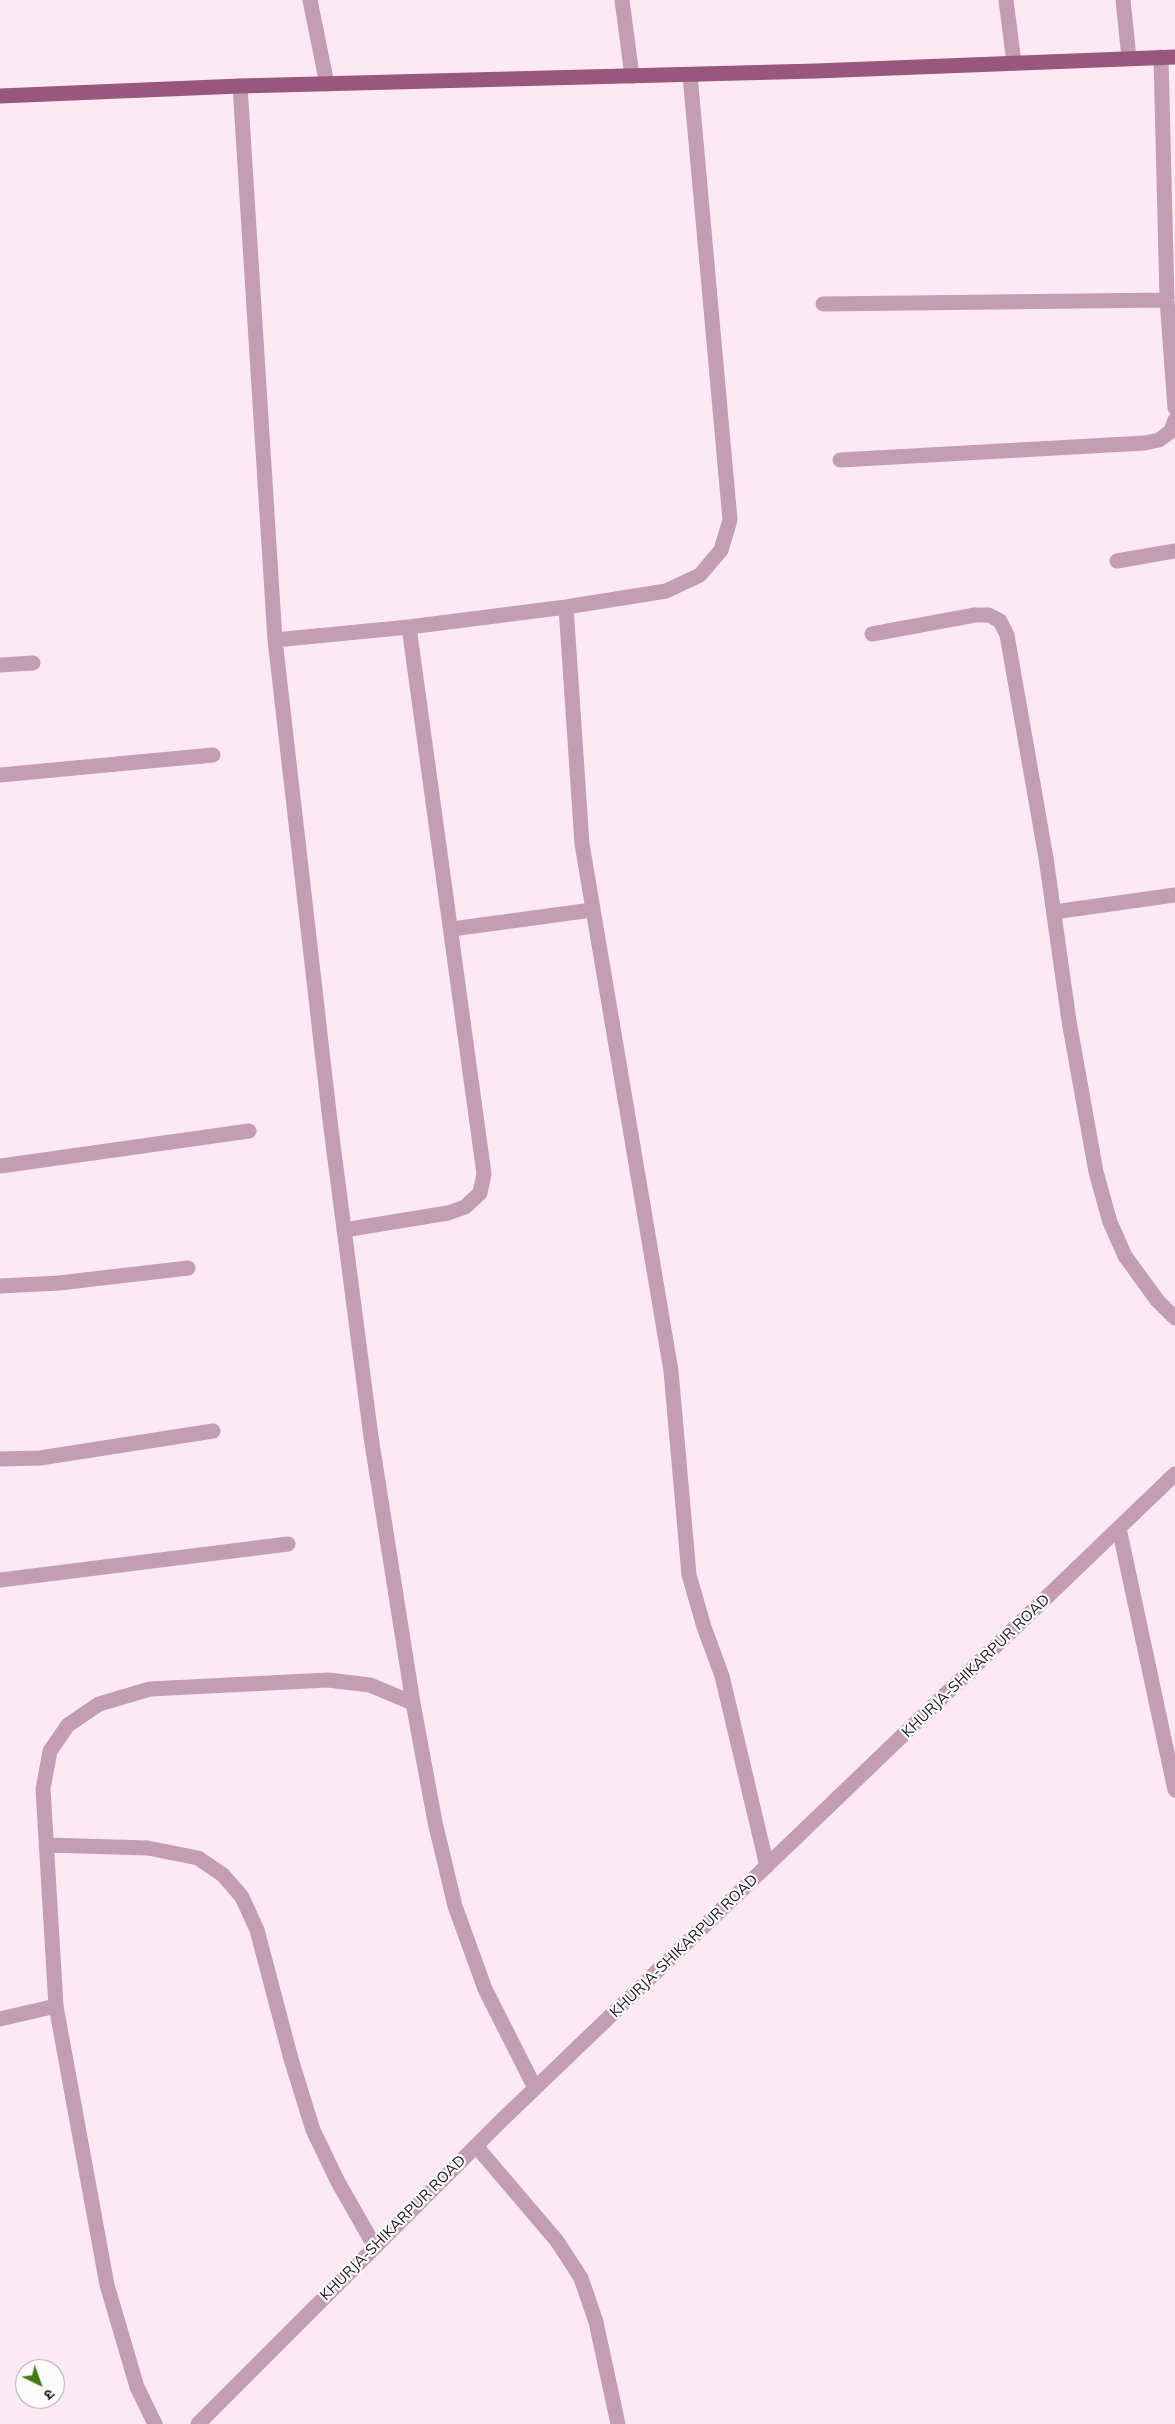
<!DOCTYPE html>
<html>
<head>
<meta charset="utf-8">
<style>
	body { margin:0 }
	#map { position:relative; width:1175px; height:2424px; overflow:hidden; background:#fce9f3; font-family:Mulish,"Noto Sans Devanagari",sans-serif }
	canvas { display:block }
	.north { position:absolute; left:15px; top:2359px; width:50px; height:50px; box-sizing:border-box; background:#fcfcfc; border:1px solid #a3a0a2; border-radius:50%; rotate:138deg; font-size:14px; font-weight:700; line-height:20px; text-align:center; color:#1e151a }
	.north::after { content:''; display:block; margin:auto; width:18px; height:22px; background:#447b11; clip-path:polygon(50% 0,100% 100%,50% 72%,0 100%) }
</style>
</head>
<body>
<div id="map">
<canvas width="1175" height="2424"></canvas>
<div class="north">उ</div>
</div>
<script>
const g = document.querySelector('canvas').getContext('2d');
g.lineJoin = 'round';
function toPath(rows) {
  const path = new Path2D();
  for (const r of rows) {
    path.moveTo(r[0], r[1]);
    for (let i = 2; i < r.length; i += 2) path.lineTo(r[i], r[i + 1]);
  }
  return path;
}
function trace(path, color, width, dash) {
  g.strokeStyle = color;
  g.lineWidth = width;
  g.lineCap = dash ? 'butt' : 'round';
  g.setLineDash(dash || []);
  g.stroke(path);
}
function drawText(font, color, halo, rows, align = 'center') {
  g.font = font + ' Mulish,sans-serif';
  g.lineWidth = 4.5;
  g.setLineDash([]);
  g.textBaseline = 'middle';
  g.strokeStyle = halo;
  g.fillStyle = color;
  for (const [text, x, y, turn = 0] of rows) {
    g.save();
    g.translate(x, y);
    g.rotate((+turn || 0) * Math.PI / 180);
    g.textAlign = isNaN(turn) ? turn : align;
    if (halo) g.strokeText(text, 0, 0);
    g.fillText(text, 0, 0);
    g.restore();
  }
}
trace(toPath([
	[310,0,327,84],
	[622,0,632,76]
]), '#c39db2', 15);
trace(toPath([
	[1006,0,1014,63],
	[1123,0,1129,58],
	[1161,57,1167,300,1175,408],
	[240,86,275,640,330,1121,371,1437,413,1703,435,1822,455,1906,485,1989,535,2088],
	[823,304,1167,300],
	[840,460,1145,443,1159,440,1171,431,1175,420],
	[1117,561,1175,551],
	[566,607,582,844,671,1371,689,1575,704,1627,722,1676,767,1866],
	[872,634,975,615,989,615,1000,621,1007,635,1046,858,1069,1021,1096,1172,1110,1222,1125,1256,1157,1300,1175,1318],
	[275,640,409,627,566,607,666,591,700,575,721,550,730,520,690,75],
	[0,665,33,663],
	[0,775,213,755],
	[1054,912,1175,895],
	[452,929,592,910],
	[0,1166,249,1131],
	[344,1230,448,1213,465,1207,480,1193,484,1174,409,627],
	[0,1286,59,1283,188,1268],
	[0,1459,40,1458,213,1431],
	[1119,1528,1175,1790],
	[0,1580,288,1544],
	[46,1845,148,1848,198,1858,223,1875,242,1897,257,1930,291,2059,313,2130,338,2182,375,2247],
	[0,2019,56,2006],
	[476,2146,557,2241,581,2278,596,2322,618,2424],
	[155,2424,137,2387,107,2285,56,2006,43,1789,50,1751,68,1725,99,1704,150,1689,328,1680,370,1685,413,1703]
]), '#c39db2', 15);
trace(toPath([
	[198,2424,504,2118,1175,1474]
]), '#c39db2', 15);
trace(toPath([
	[0,96,240,86,816,71,1175,57]
]), '#99577e', 15);
drawText('15px', '#1e151a', '#fcfcfc', [
	["KHURJA-SHIKARPUR ROAD",976,1666,-44],
	["KHURJA-SHIKARPUR ROAD",684,1946,-44],
	["KHURJA-SHIKARPUR ROAD",393,2228,-45]
]);
</script>
</body>
</html>
